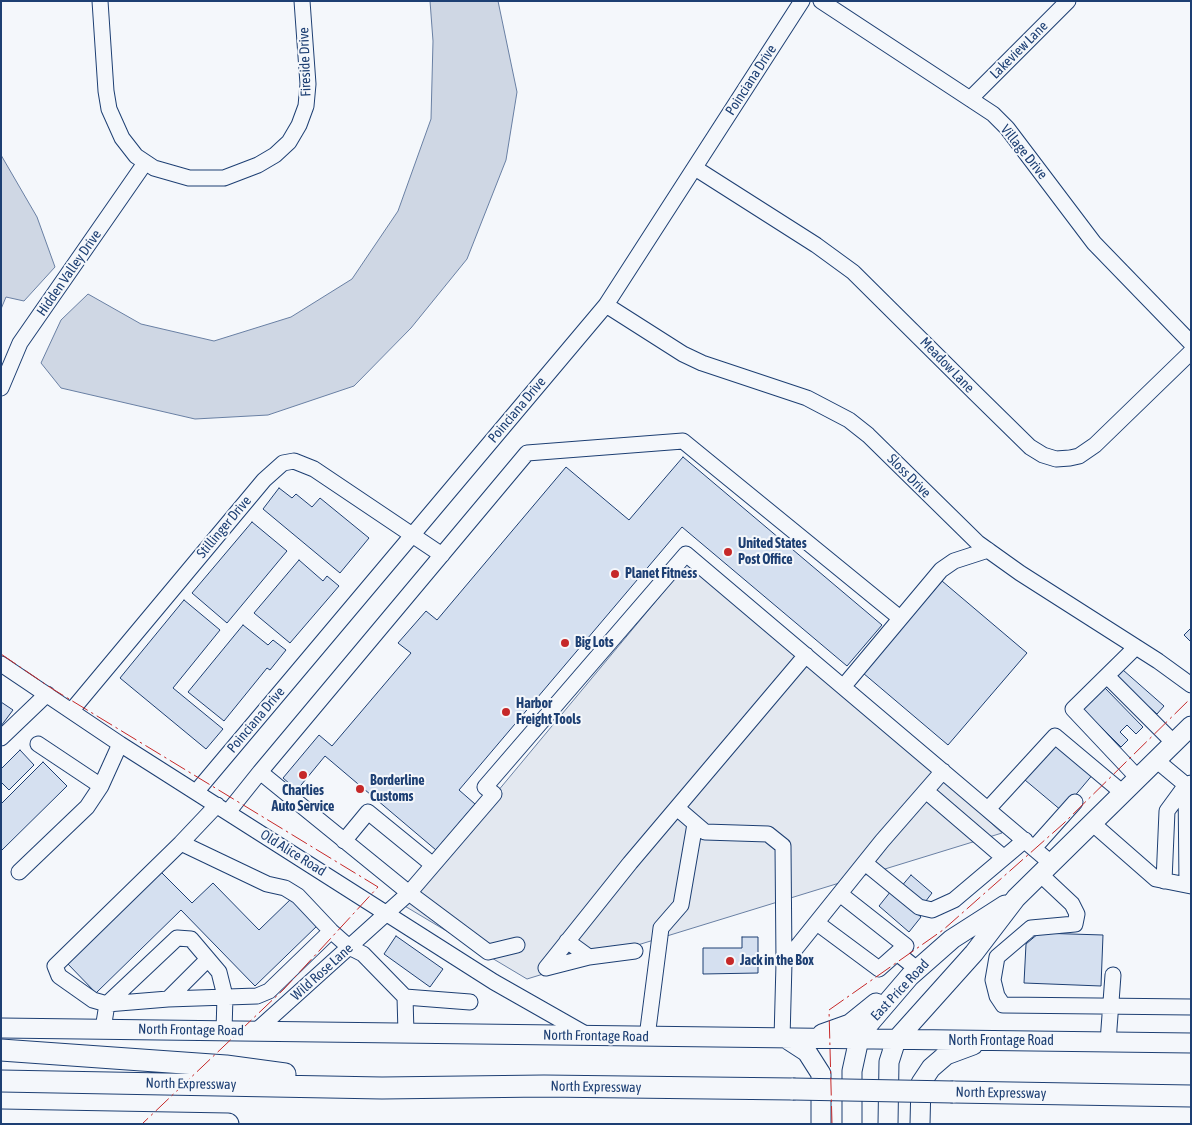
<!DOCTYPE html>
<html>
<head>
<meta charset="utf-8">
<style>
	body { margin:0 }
	#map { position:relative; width:1192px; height:1125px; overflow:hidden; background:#f4f7fb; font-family:"Asap Condensed",sans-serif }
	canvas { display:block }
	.frame { position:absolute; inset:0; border:2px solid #1d3f73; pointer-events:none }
</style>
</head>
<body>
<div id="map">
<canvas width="1192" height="1125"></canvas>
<div class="frame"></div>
</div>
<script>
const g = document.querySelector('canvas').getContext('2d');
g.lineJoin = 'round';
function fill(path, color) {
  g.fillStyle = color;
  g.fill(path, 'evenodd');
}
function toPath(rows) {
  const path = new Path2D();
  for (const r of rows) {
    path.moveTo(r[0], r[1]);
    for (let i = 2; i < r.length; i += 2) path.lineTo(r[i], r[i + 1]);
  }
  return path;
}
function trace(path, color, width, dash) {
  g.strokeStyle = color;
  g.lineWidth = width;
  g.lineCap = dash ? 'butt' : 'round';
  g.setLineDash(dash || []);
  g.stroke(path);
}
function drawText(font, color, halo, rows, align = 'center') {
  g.font = font + ' "Asap Condensed",sans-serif';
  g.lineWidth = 4;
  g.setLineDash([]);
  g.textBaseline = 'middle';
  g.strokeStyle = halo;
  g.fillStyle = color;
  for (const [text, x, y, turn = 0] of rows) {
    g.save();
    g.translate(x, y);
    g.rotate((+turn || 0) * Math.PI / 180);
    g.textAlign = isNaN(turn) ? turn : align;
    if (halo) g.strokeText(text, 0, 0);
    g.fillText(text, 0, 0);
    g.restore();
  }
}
const parking = toPath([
	[696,553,1002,833,527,979,403,905,696,553]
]);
fill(parking, '#e3e8f0');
trace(parking, '#687fa3', 1);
const water = toPath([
	[430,1,498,1,517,92,506,160,467,259,411,328,354,386,268,415,195,419,61,388,41,363,61,320,88,294,141,324,214,341,291,317,352,279,398,211,431,119,433,41,430,1],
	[1,155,37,217,55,267,24,301,6,297,1,309,1,155]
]);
fill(water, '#cfd7e4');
trace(water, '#687fa3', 1);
const building = toPath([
	[683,457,882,625,847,666,682,527,459,790,475,804,436,850,325,756,297,790,283,778,319,735,332,746,411,653,398,643,426,611,437,620,566,467,629,520,683,457],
	[279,488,292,498,296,494,312,507,320,498,369,538,340,573,263,509,279,488],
	[252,522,287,551,227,623,192,593,252,522],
	[299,560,323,581,327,576,339,586,290,643,254,613,299,560],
	[942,581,1027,653,948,745,863,673,942,581],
	[184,600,220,630,173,688,223,729,206,749,120,678,184,600],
	[243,625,268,645,273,640,286,650,270,670,267,668,224,721,188,692,243,625],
	[1191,628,1191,642,1184,635,1191,628],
	[1123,670,1164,706,1157,714,1116,678,1123,670],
	[1105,688,1143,727,1136,734,1127,725,1120,732,1128,740,1121,747,1083,709,1105,688],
	[1,702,13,710,1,726,1,702],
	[1057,742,1094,773,1062,811,1025,780,1057,742],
	[20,750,34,765,9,790,1,782,1,769,20,750],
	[43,762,67,786,1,851,1,804,43,762],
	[160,871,192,903,213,883,259,930,293,897,319,924,255,986,181,910,96,993,66,962,160,871],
	[911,875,932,893,922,906,900,888,911,875],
	[891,891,921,917,909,932,879,906,891,891],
	[1039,933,1103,935,1101,986,1024,983,1026,944,1039,933],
	[396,936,443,969,430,987,384,954,396,936],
	[742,937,758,937,758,973,703,974,703,948,742,948,742,937]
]);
fill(building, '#d5e0f0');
trace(building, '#1d3f73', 1);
const minor = toPath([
	[100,1,106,91,109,109,122,138,136,156,154,168,189,178,224,178,258,165,275,155,289,142,299,125,306,106,308,84,302,1],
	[821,1,993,114,1007,128,1094,243,1191,343],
	[970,99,1068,1],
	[695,168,816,245,853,272,977,395,1030,447,1043,455,1056,459,1070,458,1079,456,1095,445,1191,352],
	[606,305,683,354,702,363,807,398,849,420,868,435,978,543,1020,573,1158,661,1191,685],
	[1,388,20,343,145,163],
	[1136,647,1073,709,1138,778],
	[1,664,120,744,494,982,589,1036],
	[1107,676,1174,743],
	[843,687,941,570,954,561,988,550],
	[72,710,264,480,283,463,294,461,314,469,442,555],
	[1,738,47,694],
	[38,744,101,786],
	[1156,760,1186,785,1191,783],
	[260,772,527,453,683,441,900,618],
	[1186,785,1187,885],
	[926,791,1003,857],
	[196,792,606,305,802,1],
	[677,808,705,832,768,834,783,846,784,963],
	[988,809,1055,736,1123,793],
	[228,812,260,772,409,893,488,952,517,945],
	[1092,823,1156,879,1191,886],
	[344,841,368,812,433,865],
	[181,843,217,805],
	[1034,848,1075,802],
	[865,863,919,907,932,910,954,900,1025,840],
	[19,872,87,807,101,786,120,744],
	[1040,874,1072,904,1077,914,1075,924,1031,928,997,957,993,980,997,996,1003,1005,1191,1007],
	[1164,881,1167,811,1186,785],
	[840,894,906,946,897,953],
	[817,923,879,969,897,953,917,969],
	[331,931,269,991,257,996,168,999,107,1004,93,1000,59,976,55,966,181,843,267,884,285,888,298,896,331,931,349,947,363,954,405,997,406,1033],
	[567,941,589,957,635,951],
	[546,968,630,863,806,655],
	[546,968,589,957],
	[405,997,470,1002],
	[168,999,208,959],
	[103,1029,107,1004,177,938,191,939,219,972,225,996,224,1031],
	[256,1031,409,893,494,794,485,787,686,554,1051,863],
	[647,1037,661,928,681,905,695,824],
	[782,1039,784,963,882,841,943,771],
	[1108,1042,1113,975]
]);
const major = toPath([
	[1,1028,1191,1043],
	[822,1034,850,1024,876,1003],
	[787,1039,807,1052,821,1074,821,1124],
	[852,1124,852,1071,859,1039,868,1025,910,976,952,939,1005,905],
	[888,1124,889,1062,896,1040,974,953,1016,898,1191,726],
	[920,1124,921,1083,931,1068,946,1055,973,1045]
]);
const highway = toPath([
	[1,1050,226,1066,285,1074],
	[1,1081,382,1088,544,1086,793,1089],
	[953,1092,1191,1096],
	[1,1120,228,1124]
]);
trace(minor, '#1d3f73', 17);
trace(major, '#1d3f73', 21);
trace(highway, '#1d3f73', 23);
trace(minor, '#f4f7fb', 15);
trace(major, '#f4f7fb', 19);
trace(highway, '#f4f7fb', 21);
const highwayBridge = toPath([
	[793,1089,953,1092]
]);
trace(highwayBridge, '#1d3f73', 23, []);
trace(highwayBridge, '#f4f7fb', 21);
trace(toPath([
	[1,654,51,688,378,887,284,989,142,1124],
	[832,1124,829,1010,943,930,1063,824,1191,698]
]), '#c62828', 1, [18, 4, 2.5, 4]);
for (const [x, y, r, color] of [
	[728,552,5,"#c62828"],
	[615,574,5,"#c62828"],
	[565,643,5,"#c62828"],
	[506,712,5,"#c62828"],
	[303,775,5,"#c62828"],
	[360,789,5,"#c62828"],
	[730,961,5,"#c62828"]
]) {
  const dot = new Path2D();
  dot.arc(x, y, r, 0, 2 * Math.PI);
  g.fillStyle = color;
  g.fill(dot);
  trace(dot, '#f4f7fb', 2);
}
drawText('14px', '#1d3f73', '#f4f7fb', [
	["Lakeview Lane",1019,50,-45],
	["Fireside Drive",305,62,-92],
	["Poinciana Drive",751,80,-57],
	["Village Drive",1024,152,51],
	["Hidden Valley Drive",69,273,-55],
	["Meadow Lane",947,365,46],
	["Poinciana Drive",517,410,-50],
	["Sloss Drive",909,476,45],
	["Stillinger Drive",224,527,-50],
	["Poinciana Drive",256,720,-50],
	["Old Alice Road",293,853,32],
	["Wild Rose Lane",322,972,-42],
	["East Price Road",900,990,-47],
	["North Frontage Road",191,1030,1],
	["North Frontage Road",596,1036,1],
	["North Frontage Road",1001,1041],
	["North Expressway",191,1084,1],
	["North Expressway",596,1087,1],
	["North Expressway",1001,1093,1]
]);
drawText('bold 14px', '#1d3f73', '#f4f7fb', [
	["United States",738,544],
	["Post Office",738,560],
	["Planet Fitness",625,574],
	["Big Lots",575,643],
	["Harbor",516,704],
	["Freight Tools",516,720],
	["Borderline",370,781],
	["Customs",370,797],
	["Charlies",303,791,"center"],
	["Auto Service",303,807,"center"],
	["Jack in the Box",740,961]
], 'left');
</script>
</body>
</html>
